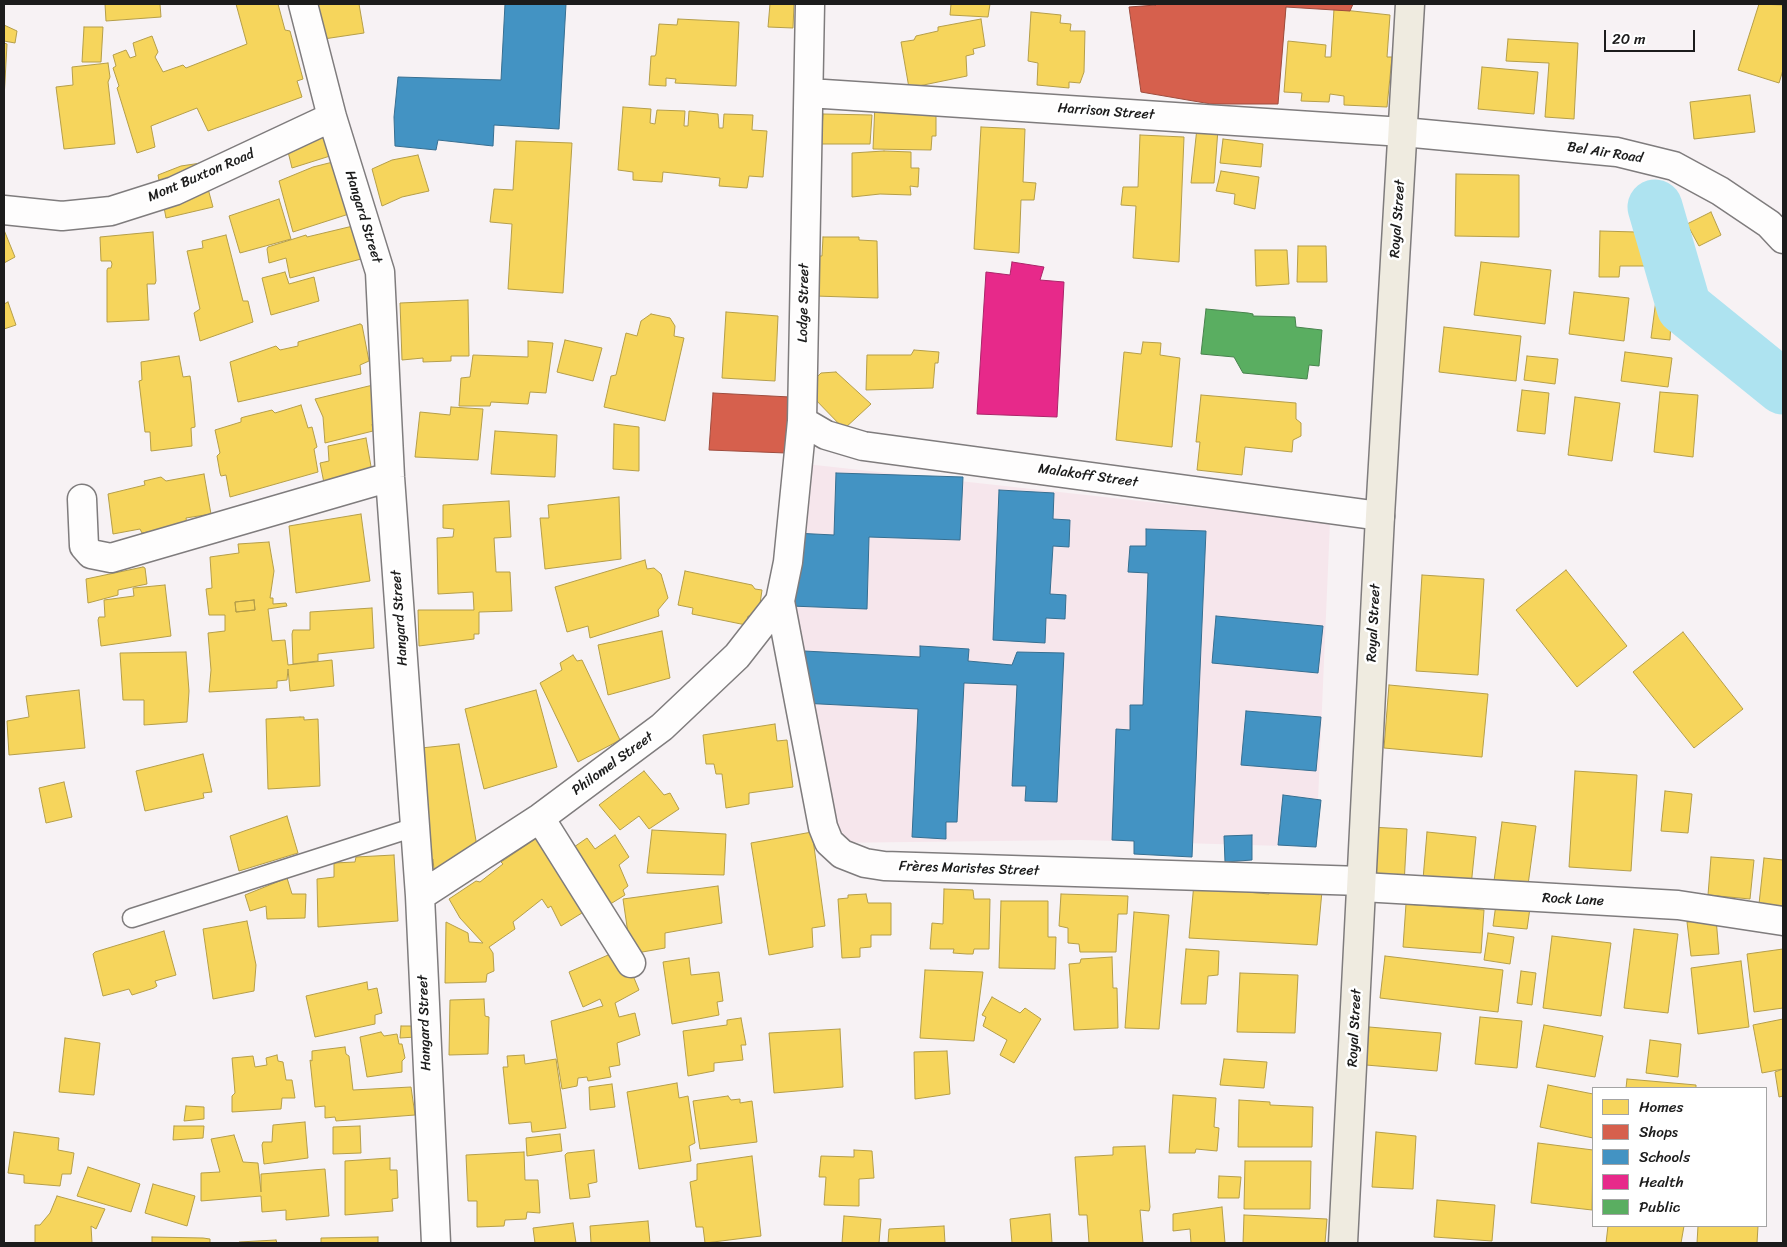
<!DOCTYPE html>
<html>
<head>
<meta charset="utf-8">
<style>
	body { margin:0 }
	#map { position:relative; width:1787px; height:1247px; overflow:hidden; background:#f7f2f4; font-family:Sriracha,sans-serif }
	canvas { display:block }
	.frame { position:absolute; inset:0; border:5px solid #1c1c1c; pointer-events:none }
	.legend { position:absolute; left:1592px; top:1087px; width:175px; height:140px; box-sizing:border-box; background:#fff; border:1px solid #a4a4a4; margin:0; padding:6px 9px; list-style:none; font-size:15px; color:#1c1c1c }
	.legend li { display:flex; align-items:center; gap:10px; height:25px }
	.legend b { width:25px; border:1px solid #a4a4a4 }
	.scale { position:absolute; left:1604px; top:30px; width:91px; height:22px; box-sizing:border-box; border:2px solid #1c1c1c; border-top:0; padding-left:6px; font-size:15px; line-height:18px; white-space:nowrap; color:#1c1c1c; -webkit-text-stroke:4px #fff; paint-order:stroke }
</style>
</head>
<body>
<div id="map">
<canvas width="1787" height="1247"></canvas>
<div class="frame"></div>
<ul class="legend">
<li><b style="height:14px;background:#f6d55c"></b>Homes</li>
<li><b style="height:14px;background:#d6604d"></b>Shops</li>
<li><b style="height:14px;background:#4393c3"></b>Schools</li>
<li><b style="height:14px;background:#e7298a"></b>Health</li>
<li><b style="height:14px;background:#5aae61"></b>Public</li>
</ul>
<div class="scale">20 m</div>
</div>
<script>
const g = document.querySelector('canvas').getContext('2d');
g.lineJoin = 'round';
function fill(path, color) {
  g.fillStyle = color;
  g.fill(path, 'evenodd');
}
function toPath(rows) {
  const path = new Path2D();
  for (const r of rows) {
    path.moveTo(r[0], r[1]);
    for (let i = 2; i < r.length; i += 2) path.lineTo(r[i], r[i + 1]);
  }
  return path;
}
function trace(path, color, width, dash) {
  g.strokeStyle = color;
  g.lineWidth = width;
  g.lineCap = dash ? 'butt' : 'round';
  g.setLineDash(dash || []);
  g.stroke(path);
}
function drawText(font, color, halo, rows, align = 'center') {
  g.font = font + ' Sriracha,sans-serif';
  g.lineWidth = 5;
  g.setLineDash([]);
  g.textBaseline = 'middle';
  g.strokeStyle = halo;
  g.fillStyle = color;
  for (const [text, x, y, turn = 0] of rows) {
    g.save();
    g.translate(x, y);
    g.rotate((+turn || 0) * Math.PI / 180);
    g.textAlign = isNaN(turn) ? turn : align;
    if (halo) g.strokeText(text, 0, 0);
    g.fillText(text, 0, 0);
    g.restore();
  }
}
fill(toPath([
	[806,464,1330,522,1316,847,1081,840,826,843,780,601]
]), '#f6e6ec');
const homes = toPath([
	[105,4,160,4,161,17,106,21,105,4],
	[236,4,278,4,285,30,290,31,303,79,297,81,302,97,208,131,197,108,151,126,155,147,137,153,117,88,119,86,113,68,116,66,113,55,126,50,130,58,136,56,133,43,152,36,158,52,155,57,163,72,183,65,186,68,247,44,236,4],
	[312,4,359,4,364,33,317,40,312,4],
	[770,4,794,4,793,28,768,27,770,4],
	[951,4,990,4,988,17,950,15,951,4],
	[1170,4,1203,4,1202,15,1186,12,1186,18,1168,16,1170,4],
	[1208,4,1286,4,1280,70,1240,66,1236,96,1200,93,1201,86,1152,81,1158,33,1206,38,1208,4],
	[1759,4,1783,5,1783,70,1779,83,1738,70,1759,4],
	[1334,9,1390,15,1387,57,1392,57,1387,107,1344,105,1344,96,1330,94,1329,102,1301,101,1302,93,1284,92,1288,41,1326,45,1325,57,1331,57,1334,9],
	[1031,12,1061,15,1060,23,1071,24,1070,31,1085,31,1084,72,1080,83,1069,82,1069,88,1037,85,1038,63,1028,61,1031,12],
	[678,19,739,22,736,86,675,83,676,79,666,78,666,86,649,85,651,56,655,56,656,54,659,24,677,25,678,19],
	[981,19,985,46,973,49,974,54,966,56,967,76,909,88,901,42,914,40,916,36,938,31,938,27,981,19],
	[4,25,17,31,15,43,4,41,4,25],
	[84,27,103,27,101,62,82,62,84,27],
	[1508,39,1578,43,1574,119,1545,117,1549,63,1506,61,1508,39],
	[4,43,7,44,4,99,4,43],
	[108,63,110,77,108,82,115,144,64,149,56,87,73,85,72,67,108,63],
	[1482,67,1538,72,1534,114,1478,109,1482,67],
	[1750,95,1755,132,1694,139,1690,102,1750,95],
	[875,104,936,105,936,136,932,136,931,150,873,149,875,104],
	[623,107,651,109,650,123,655,124,657,110,685,111,684,126,688,126,689,111,718,114,719,128,723,128,724,114,753,115,752,130,767,131,763,177,749,176,747,188,719,186,720,178,663,172,662,182,633,180,633,172,618,170,623,107],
	[823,114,872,115,870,144,821,144,823,114],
	[320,119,330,156,292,168,283,131,320,119],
	[981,127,1025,129,1023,182,1036,183,1034,200,1021,200,1019,253,974,249,981,127],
	[1197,128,1218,129,1214,183,1191,183,1197,128],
	[1140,135,1184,137,1179,262,1133,258,1136,206,1121,205,1123,187,1138,187,1140,135],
	[1223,139,1263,144,1261,167,1220,163,1223,139],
	[516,141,572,143,563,293,508,289,512,224,490,222,494,189,513,190,516,141],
	[884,151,911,152,911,168,919,168,918,187,910,186,911,195,880,194,852,197,852,153,884,151],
	[418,155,429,191,402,197,382,206,372,169,392,160,418,155],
	[337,161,352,213,293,232,279,181,313,167,337,161],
	[201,163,213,207,166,218,158,175,181,166,201,163],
	[1221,171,1259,177,1255,209,1234,204,1235,194,1216,191,1221,171],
	[1456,174,1519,175,1519,237,1455,236,1456,174],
	[279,199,291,239,240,253,229,216,279,199],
	[1711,212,1721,235,1699,246,1687,224,1711,212],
	[353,226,361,259,290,278,286,258,269,263,267,249,268,247,306,235,307,237,353,226],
	[4,230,15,257,4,263,4,230],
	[1600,231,1636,232,1653,266,1620,266,1619,277,1599,277,1600,231],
	[153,232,156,281,155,284,147,284,149,320,107,322,107,270,108,268,111,268,112,264,111,261,101,261,100,237,153,232],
	[226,235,243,301,248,301,253,322,200,341,194,313,200,309,187,251,203,248,202,241,226,235],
	[823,237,859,237,859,240,877,241,878,298,815,296,816,256,822,256,823,237],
	[1298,246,1326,246,1327,282,1297,282,1298,246],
	[1255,250,1287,250,1289,284,1256,286,1255,250],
	[1481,262,1551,270,1545,324,1474,315,1481,262],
	[285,272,289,284,314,277,319,301,271,315,262,278,285,272],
	[1574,292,1629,298,1624,341,1569,334,1574,292],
	[468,300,469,356,451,356,451,361,423,362,423,358,402,360,400,303,468,300],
	[1656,300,1672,301,1670,340,1651,338,1656,300],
	[8,302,16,325,4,329,4,304,8,302],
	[726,312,778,316,775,381,722,378,726,312],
	[651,314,670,318,675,326,674,336,684,338,665,421,604,407,611,376,616,375,626,333,637,336,641,321,651,314],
	[360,324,362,325,369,361,360,365,361,374,238,402,230,362,276,346,280,350,298,346,298,342,360,324],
	[1444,327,1521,336,1516,381,1439,372,1444,327],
	[565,340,602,348,593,381,557,372,565,340],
	[528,341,553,343,546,393,530,392,528,404,491,402,490,406,459,406,461,378,470,377,473,355,528,357,528,341],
	[1143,342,1161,343,1160,355,1180,358,1172,447,1116,440,1124,352,1141,354,1143,342],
	[914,350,939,352,938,363,935,363,933,388,866,390,867,355,911,355,914,350],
	[1625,352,1672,358,1668,387,1621,381,1625,352],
	[179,356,183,377,190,376,191,382,195,424,195,427,191,428,192,446,151,451,150,432,145,432,139,381,142,380,141,362,179,356],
	[1527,356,1558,359,1555,384,1524,380,1527,356],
	[836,372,871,404,844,429,812,396,816,378,821,373,836,372],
	[373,385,387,422,372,424,373,431,325,443,323,417,315,399,373,385],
	[1522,390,1549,393,1545,434,1517,431,1522,390],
	[1660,392,1698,395,1693,457,1654,452,1660,392],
	[1201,395,1296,403,1296,419,1301,423,1301,436,1293,440,1292,452,1245,447,1242,475,1197,470,1200,442,1196,442,1201,395],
	[1575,397,1620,403,1612,461,1568,455,1575,397],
	[301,405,308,428,312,427,317,447,314,449,318,472,230,497,226,475,221,476,220,473,217,456,220,453,215,430,241,422,241,418,244,417,272,410,275,413,301,405],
	[451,407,483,409,478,460,415,457,420,412,450,415,451,407],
	[614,424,639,427,639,471,613,469,614,424],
	[495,431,557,435,555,477,491,474,495,431],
	[366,438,372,472,326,493,320,463,329,461,328,446,366,438],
	[204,474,211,514,186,518,187,525,142,533,140,529,113,534,108,494,145,485,144,481,161,477,166,481,204,474],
	[619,497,621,559,545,569,540,518,549,518,548,505,619,497],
	[509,501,511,537,494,538,496,572,510,572,512,611,479,612,479,634,474,634,474,639,419,646,418,610,474,610,473,592,438,594,437,538,453,537,454,529,443,528,443,505,509,501],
	[361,514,370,581,296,593,289,526,361,514],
	[269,542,274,571,270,598,273,598,273,604,286,603,287,606,268,609,272,641,285,640,288,665,332,660,334,686,290,691,288,669,287,680,277,681,277,688,209,692,211,670,208,633,225,631,225,615,209,615,206,589,212,588,210,557,239,553,238,544,269,542],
	[254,600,255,610,236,612,235,602,254,600],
	[645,560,647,569,654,568,661,574,668,598,658,610,659,616,590,638,588,626,567,632,555,587,645,560],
	[143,567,145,568,147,584,118,590,118,595,88,603,86,579,143,567],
	[1566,570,1627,646,1577,687,1516,610,1566,570],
	[685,571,752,585,755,589,762,590,758,618,748,616,746,625,692,614,693,608,678,605,685,571],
	[1422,575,1484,579,1478,675,1416,671,1422,575],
	[165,585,171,636,101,646,98,620,99,617,105,617,104,600,134,596,133,588,165,585],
	[254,600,255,610,236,612,235,602,254,600],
	[372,608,374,648,318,654,318,661,293,664,292,634,293,630,310,630,310,612,372,608],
	[662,631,670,678,608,695,598,645,662,631],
	[1683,632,1743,709,1694,748,1633,672,1683,632],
	[186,652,189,691,187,722,144,725,144,700,123,700,120,653,186,652],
	[573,655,577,661,582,660,620,740,578,762,540,683,562,670,560,663,573,655],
	[1389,685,1488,694,1482,757,1384,748,1389,685],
	[79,690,85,748,9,755,7,721,29,717,26,696,79,690],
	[536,690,557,767,484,789,465,709,536,690],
	[300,717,304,717,304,720,318,719,320,786,268,789,266,719,300,717],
	[775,724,777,741,787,740,793,787,749,793,749,804,726,808,722,774,716,774,714,764,706,764,703,735,775,724],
	[459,744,478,852,466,865,434,870,433,859,427,859,424,831,429,828,420,751,421,748,459,744],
	[203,754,212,792,203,793,204,798,145,811,136,771,203,754],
	[644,771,664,795,670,793,679,809,649,829,639,816,620,830,599,805,644,771],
	[1575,771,1637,775,1631,871,1569,867,1575,771],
	[64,782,72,817,46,823,39,788,64,782],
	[1665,791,1692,794,1688,833,1661,831,1665,791],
	[287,816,298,853,239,871,230,836,287,816],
	[1502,822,1536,826,1528,885,1494,881,1502,822],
	[1370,827,1407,829,1404,885,1367,883,1370,827],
	[652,830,726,834,724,875,647,873,652,830],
	[812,832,825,926,812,928,813,947,769,955,751,843,812,832],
	[1427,832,1476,837,1470,896,1422,891,1427,832],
	[615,835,629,857,619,865,628,886,623,890,625,895,599,911,564,854,587,838,595,849,615,835],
	[540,836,590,908,561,926,551,906,548,908,542,899,513,922,515,929,489,947,493,953,494,971,487,974,486,982,445,983,446,922,468,933,469,942,483,943,460,918,449,899,476,881,480,882,503,864,501,862,540,836],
	[394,855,398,921,318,927,317,879,334,877,334,863,355,862,356,857,394,855],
	[1711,857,1754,860,1750,899,1708,895,1711,857],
	[1764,858,1783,860,1783,906,1759,904,1764,858],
	[287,878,292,894,306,894,305,918,267,919,266,906,250,911,245,895,287,878],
	[1194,883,1248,887,1247,892,1269,894,1269,889,1322,891,1317,945,1189,938,1194,883],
	[718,886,722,923,665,933,665,948,631,954,623,899,718,886],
	[944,889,973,890,974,899,990,899,989,949,974,949,973,954,967,954,953,953,954,949,930,949,932,923,943,924,944,889],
	[866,894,868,903,891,903,891,935,871,935,871,947,860,948,860,957,842,958,838,899,848,898,848,895,866,894],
	[1061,894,1128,896,1127,914,1118,914,1116,952,1080,952,1079,944,1068,943,1068,928,1059,926,1061,894],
	[1001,901,1048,901,1048,937,1056,937,1055,969,999,968,1001,901],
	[1406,904,1484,910,1481,953,1403,947,1406,904],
	[1496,904,1530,908,1527,929,1493,926,1496,904],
	[1134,912,1169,915,1159,1029,1125,1028,1134,912],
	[1716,918,1719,954,1691,956,1687,922,1716,918],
	[247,921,256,965,254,991,213,999,203,929,247,921],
	[1634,929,1678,934,1668,1013,1624,1008,1634,929],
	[164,931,176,975,155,981,157,986,154,988,132,995,129,989,103,996,93,954,95,952,164,931],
	[1488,933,1514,937,1510,964,1484,960,1488,933],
	[1552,936,1611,943,1601,1016,1543,1008,1552,936],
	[622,949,639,990,615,1003,619,1017,635,1013,640,1035,617,1043,620,1065,609,1067,611,1077,588,1081,587,1077,578,1078,577,1086,562,1089,551,1021,603,1006,600,999,583,1007,569,972,622,949],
	[1186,949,1219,951,1218,975,1208,976,1206,1004,1181,1004,1186,949],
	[1783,949,1783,1008,1754,1012,1747,954,1783,949],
	[1385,956,1503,970,1498,1012,1380,998,1385,956],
	[1112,957,1113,988,1117,988,1118,1028,1074,1030,1069,964,1080,963,1081,959,1112,957],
	[689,958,691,975,719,972,723,1001,717,1002,719,1015,672,1024,663,962,689,958],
	[1741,961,1749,1027,1698,1034,1691,968,1741,961],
	[925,970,983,972,974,1041,920,1038,925,970],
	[1521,971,1536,973,1532,1005,1517,1003,1521,971],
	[1240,973,1298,975,1295,1033,1237,1032,1240,973],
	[367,982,368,990,377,988,382,1013,375,1015,375,1024,315,1037,306,996,367,982],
	[992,997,1020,1013,1025,1008,1041,1019,1014,1063,1000,1055,1007,1040,983,1026,986,1017,982,1015,992,997],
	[484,999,485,1016,489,1017,488,1054,449,1055,450,1000,484,999],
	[1480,1017,1522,1021,1517,1068,1475,1064,1480,1017],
	[741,1018,746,1045,741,1045,743,1060,714,1063,714,1071,688,1076,683,1031,727,1025,727,1020,741,1018],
	[1783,1019,1783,1069,1762,1073,1753,1025,1783,1019],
	[1544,1025,1603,1036,1595,1077,1536,1067,1544,1025],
	[401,1026,415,1026,416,1037,400,1038,401,1026],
	[1369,1027,1441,1033,1437,1071,1366,1065,1369,1027],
	[840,1029,843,1087,774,1093,769,1033,840,1029],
	[381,1032,384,1036,397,1034,399,1044,402,1044,405,1058,402,1061,402,1072,367,1077,360,1037,381,1032],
	[65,1038,100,1043,94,1095,59,1092,65,1038],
	[1650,1040,1681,1044,1678,1077,1646,1073,1650,1040],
	[345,1047,346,1054,349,1056,353,1090,411,1087,415,1115,336,1121,335,1117,325,1118,325,1106,315,1107,310,1060,312,1061,312,1051,345,1047],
	[947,1051,950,1094,915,1099,914,1052,947,1051],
	[277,1055,278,1061,283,1062,286,1080,292,1080,295,1098,282,1098,281,1109,232,1112,232,1096,235,1093,232,1058,253,1056,255,1067,267,1065,266,1058,277,1055],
	[524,1055,525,1064,556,1059,566,1128,534,1132,532,1132,531,1122,509,1124,503,1067,508,1067,507,1056,524,1055],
	[1224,1059,1267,1062,1264,1088,1220,1085,1224,1059],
	[1783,1069,1783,1096,1779,1097,1775,1072,1783,1069],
	[1627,1079,1696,1085,1696,1088,1626,1088,1627,1079],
	[677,1083,679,1098,688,1096,695,1143,689,1146,691,1161,639,1169,627,1092,677,1083],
	[612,1084,615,1107,590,1110,589,1087,612,1084],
	[1548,1085,1593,1094,1593,1138,1540,1127,1548,1085],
	[1173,1095,1216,1098,1214,1127,1219,1128,1217,1151,1196,1149,1195,1153,1169,1153,1173,1095],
	[728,1096,731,1100,740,1099,740,1103,752,1101,757,1142,700,1149,693,1101,728,1096],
	[1239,1100,1270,1102,1270,1105,1313,1107,1312,1147,1238,1147,1239,1100],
	[186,1106,204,1107,204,1119,184,1121,186,1106],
	[305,1122,308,1158,264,1164,262,1145,263,1142,272,1142,273,1125,305,1122],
	[174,1126,204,1126,203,1138,173,1140,174,1126],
	[360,1126,361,1153,333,1154,333,1127,360,1126],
	[14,1132,59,1138,58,1150,74,1153,71,1174,62,1174,60,1186,24,1183,24,1175,8,1173,14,1132],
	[1376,1132,1416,1136,1413,1189,1372,1187,1376,1132],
	[560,1134,562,1151,527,1156,526,1138,560,1134],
	[234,1135,243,1162,258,1163,261,1192,261,1174,325,1169,329,1216,286,1220,286,1210,262,1212,261,1196,201,1201,201,1173,220,1172,211,1139,234,1135],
	[1538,1143,1593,1150,1592,1210,1531,1203,1538,1143],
	[1145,1146,1150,1207,1149,1211,1140,1210,1143,1243,1089,1243,1087,1215,1079,1215,1075,1157,1113,1155,1113,1147,1145,1146],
	[594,1150,597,1182,588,1184,590,1197,570,1199,565,1155,567,1153,594,1150],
	[854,1150,872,1151,874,1178,859,1179,859,1206,824,1205,826,1177,819,1177,821,1156,854,1157,854,1150],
	[524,1152,525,1180,538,1180,540,1213,527,1212,526,1219,505,1220,504,1226,477,1227,477,1201,468,1201,466,1155,524,1152],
	[752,1156,761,1236,705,1243,703,1227,696,1227,690,1182,697,1180,697,1164,752,1156],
	[390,1158,390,1170,397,1170,398,1198,392,1199,393,1211,345,1215,345,1161,390,1158],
	[1245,1161,1311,1161,1310,1209,1244,1209,1245,1161],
	[88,1167,140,1184,131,1212,77,1196,88,1167],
	[1219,1176,1241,1177,1239,1198,1218,1198,1219,1176],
	[153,1184,195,1196,187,1226,145,1213,153,1184],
	[57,1196,105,1209,96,1229,91,1226,92,1243,35,1243,35,1225,40,1225,50,1213,57,1196],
	[1437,1200,1495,1205,1492,1241,1434,1237,1437,1200],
	[1222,1207,1225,1243,1191,1243,1190,1229,1173,1231,1173,1214,1222,1207],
	[1050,1214,1052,1243,1012,1243,1010,1219,1050,1214],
	[1244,1215,1327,1219,1325,1243,1243,1243,1244,1215],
	[844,1216,881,1219,879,1243,842,1243,844,1216],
	[648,1221,650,1243,591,1243,590,1226,648,1221],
	[573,1223,576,1243,535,1243,533,1228,573,1223],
	[944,1226,945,1243,888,1243,889,1229,944,1226],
	[1608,1226,1684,1226,1681,1243,1606,1243,1608,1226],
	[1698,1226,1758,1226,1757,1243,1697,1243,1698,1226],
	[152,1237,203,1238,210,1239,210,1243,152,1243,152,1237],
	[378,1237,378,1243,321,1243,321,1238,378,1237],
	[276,1240,277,1243,239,1243,239,1242,276,1240]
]);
fill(homes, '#f6d55c');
trace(homes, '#b59e49', 1);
const shops = toPath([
	[1152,4,1353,4,1350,11,1286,7,1278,104,1211,104,1141,92,1129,7,1156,5,1152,4],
	[713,393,790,397,786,453,709,450,713,393]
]);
fill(shops, '#d6604d');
trace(shops, '#9e4c3e', 1);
const schools = toPath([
	[505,4,566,4,559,129,494,125,493,146,438,140,436,150,395,146,394,117,398,77,501,80,505,4],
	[836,473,963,477,960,540,869,537,867,609,791,606,794,533,834,535,836,473],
	[999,490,1054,493,1053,519,1070,520,1069,547,1053,546,1050,594,1066,595,1065,619,1046,618,1045,643,993,640,999,490],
	[1146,529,1206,531,1192,857,1134,854,1134,841,1112,840,1116,729,1130,730,1130,705,1143,705,1148,573,1128,572,1130,546,1146,546,1146,529],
	[1216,616,1323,626,1318,673,1212,663,1216,616],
	[920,646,969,649,968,661,1012,665,1017,652,1064,653,1057,802,1025,801,1026,786,1012,786,1017,685,964,683,957,822,946,822,946,839,912,837,918,709,801,703,804,651,920,657,920,646],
	[1246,711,1321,717,1316,771,1241,765,1246,711],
	[1283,795,1321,800,1316,847,1278,845,1283,795],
	[1252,835,1252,860,1225,862,1224,836,1252,835]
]);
fill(schools, '#4393c3');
trace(schools, '#376f91', 1);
const health = toPath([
	[1012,262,1044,267,1040,280,1064,282,1057,417,977,414,986,272,1010,275,1012,262]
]);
fill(health, '#e7298a');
trace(health, '#aa2569', 1);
const public = toPath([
	[1206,309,1248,313,1253,314,1253,316,1295,317,1296,327,1322,330,1319,366,1309,365,1307,379,1243,373,1234,357,1201,354,1206,309]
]);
fill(public, '#5aae61');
trace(public, '#47824c', 1);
trace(toPath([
	[1655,207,1684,307,1783,387]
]), '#aee3f0', 55);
const service = toPath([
	[132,918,415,827]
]);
const minor = toPath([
	[303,4,332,117,380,272,390,477,420,896,436,1243],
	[810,4,802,421,788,562,780,601,823,827,829,842,842,854,865,863,884,866,1362,881],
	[809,93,1403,132],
	[4,210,62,216,111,211,174,191,332,117],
	[802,421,826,435,863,446,1380,516],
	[82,499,84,546,91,554,111,558,390,477],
	[540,818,631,963],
	[1362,887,1678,905,1783,921],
	[420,896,540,818,662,727,737,656,780,601]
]);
const secondary = toPath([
	[1403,132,1617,152,1674,166,1720,191,1769,224,1783,239]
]);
const primary = toPath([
	[1343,1243,1380,516,1410,4]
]);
trace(service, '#7f7c7d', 21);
trace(minor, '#7f7c7d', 31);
trace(secondary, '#7f7c7d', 31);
trace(primary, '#7f7c7d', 31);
trace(service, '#fefdfd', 18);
trace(minor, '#fefdfd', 28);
trace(secondary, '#fefdfd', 28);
trace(primary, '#efebe0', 28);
drawText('14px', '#1c1c1c', '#fff', [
	["Harrison Street",1106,112,4],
	["Bel Air Road",1605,153,9],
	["Mont Buxton Road",201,176,-23],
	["Hangard Street",363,217,73],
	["Royal Street",1398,219,-86],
	["Lodge Street",804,303,-89],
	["Malakoff Street",1088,476,8],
	["Hangard Street",400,618,-94],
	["Royal Street",1374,623,-87],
	["Philomel Street",613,764,-36],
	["Frères Maristes Street",969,869,2],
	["Rock Lane",1573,900,3],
	["Hangard Street",425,1023,-92],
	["Royal Street",1355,1028,-87]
]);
</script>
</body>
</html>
